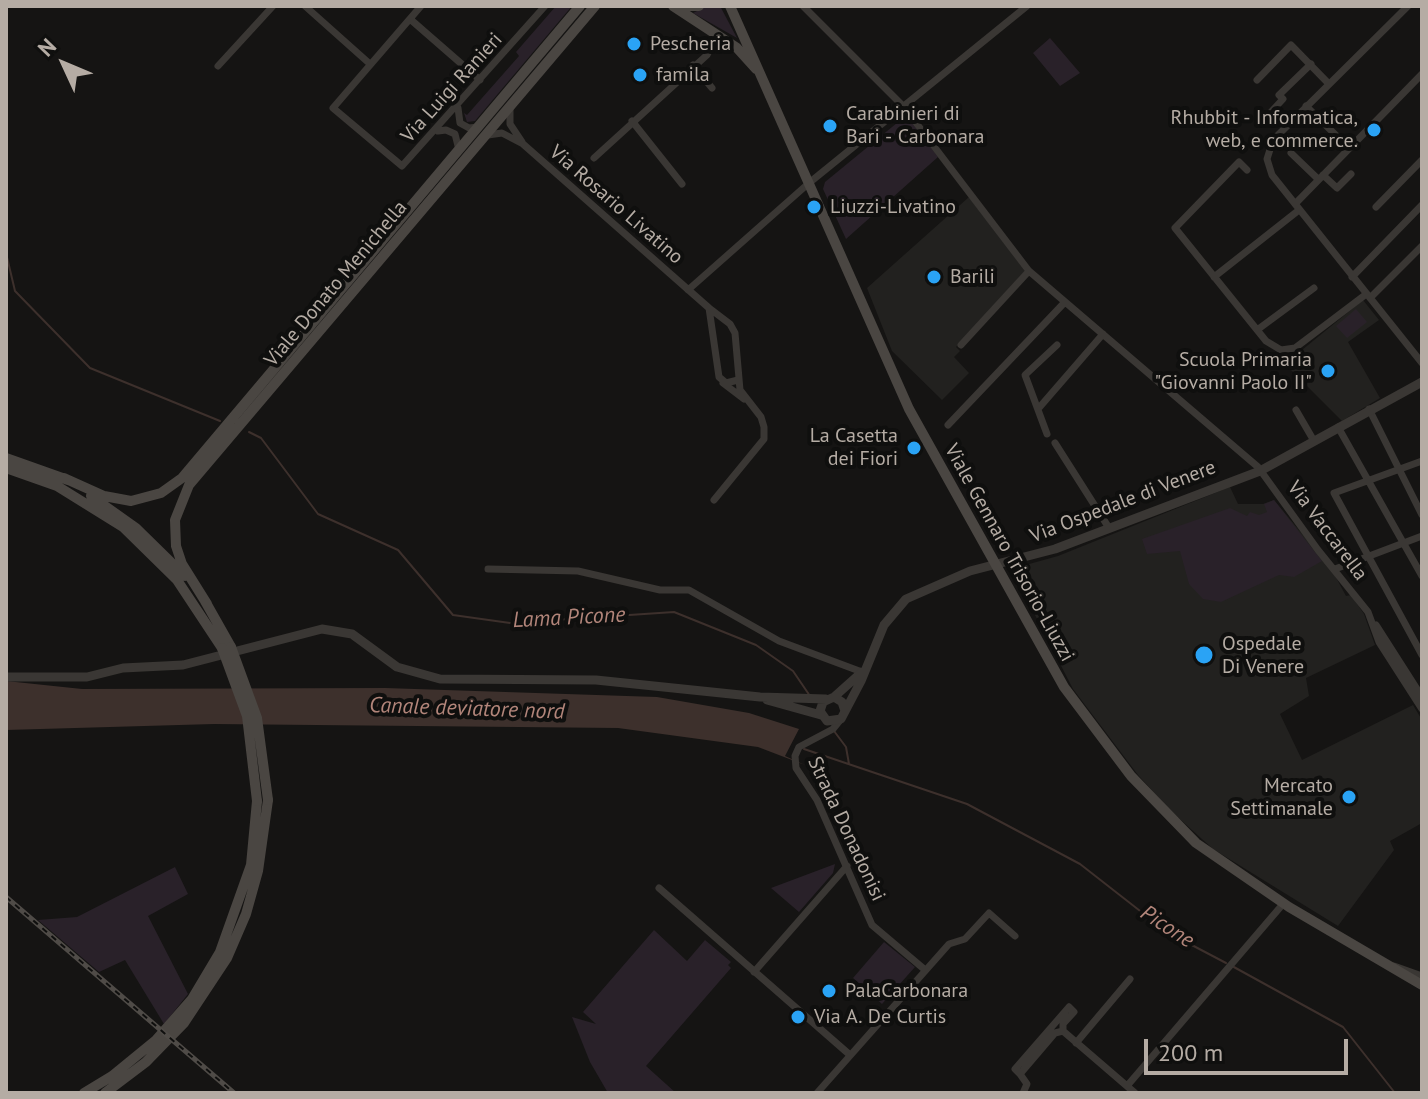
<!DOCTYPE html>
<html>
<head>
<meta charset="utf-8">
<style>
	body { margin:0 }
	#map { position:relative; width:1428px; height:1099px; overflow:hidden; background:#151413; font-family:"PT Sans",sans-serif }
	canvas { display:block }
	.frame { position:absolute; inset:0; border:8px solid #b5aca4; pointer-events:none }
	.north { position:absolute; left:24px; top:24px; width:80px; height:80px; -webkit-text-stroke:6px #0f0f0e; paint-order:stroke; rotate:314deg; font-size:22px; font-weight:700; line-height:32px; text-align:center; color:#b5aca4 }
	.north::after { content:''; display:block; margin:auto; width:28px; height:36px; background:#b5aca4; clip-path:polygon(50% 0,100% 100%,50% 72%,0 100%) }
	.scale { position:absolute; left:1144px; top:1039px; width:204px; height:36px; box-sizing:border-box; border:4px solid #b5aca4; border-top:0; padding-left:10px; font-size:24px; line-height:28px; white-space:nowrap; color:#b5aca4; -webkit-text-stroke:6px #0f0f0e; paint-order:stroke }
</style>
</head>
<body>
<div id="map">
<canvas width="1428" height="1099"></canvas>
<div class="frame"></div>
<div class="north">N</div>
<div class="scale">200 m</div>
</div>
<script>
const g = document.querySelector('canvas').getContext('2d');
g.lineJoin = 'round';
function fill(path, color) {
  g.fillStyle = color;
  g.fill(path, 'evenodd');
}
function toPath(rows) {
  const path = new Path2D();
  for (const r of rows) {
    path.moveTo(r[0], r[1]);
    for (let i = 2; i < r.length; i += 2) path.lineTo(r[i], r[i + 1]);
  }
  return path;
}
function trace(path, color, width, dash) {
  g.strokeStyle = color;
  g.lineWidth = width;
  g.lineCap = dash ? 'butt' : 'round';
  g.setLineDash(dash || []);
  g.stroke(path);
}
function drawText(font, color, halo, rows, align = 'center') {
  g.font = font + ' "PT Sans",sans-serif';
  g.lineWidth = 8;
  g.setLineDash([]);
  g.textBaseline = 'middle';
  g.strokeStyle = halo;
  g.fillStyle = color;
  for (const [text, x, y, turn = 0] of rows) {
    g.save();
    g.translate(x, y);
    g.rotate((+turn || 0) * Math.PI / 180);
    g.textAlign = isNaN(turn) ? turn : align;
    if (halo) g.strokeText(text, 0, 0);
    g.fillText(text, 0, 0);
    g.restore();
  }
}
fill(toPath([
	[969,197,1025,271,956,347,960,351,954,357,969,373,942,400,892,351,867,288],
	[1363,300,1379,320,1348,342,1380,398,1342,421,1275,354,1288,356,1302,350],
	[1230,487,1238,504,1263,504,1274,500,1332,570,1346,596,1351,595,1364,614,1375,645,1306,678,1309,696,1280,714,1302,760,1413,705,1422,720,1422,823,1390,841,1394,850,1338,926,1213,849,1171,811,1138,775,1073,689,1016,578,1022,566,1058,556]
]), '#22211f');
fill(toPath([
	[556,6,572,6,475,121,467,122,464,113,467,115,519,56,516,52],
	[707,6,720,6,737,38,693,13],
	[1050,38,1080,73,1060,86,1033,53],
	[903,118,913,124,938,157,846,239,823,189,825,182],
	[1356,309,1367,322,1347,338,1336,326],
	[1274,500,1322,561,1294,577,1279,575,1221,602,1203,599,1189,584,1180,551,1147,554,1142,539,1230,508,1247,516,1250,512,1259,515,1267,512,1264,504],
	[835,864,833,873,799,912,771,888],
	[175,867,188,894,148,916,188,994,164,1024,125,960,99,972,38,920,77,917],
	[654,930,687,961,705,940,731,962,728,965,731,968,646,1066,676,1093,608,1093,590,1062,572,1017,596,1024,583,1012],
	[884,942,915,967,882,1004,853,978]
]), '#292129');
fill(toPath([
	[6,681,82,689,385,688,657,697,749,713,799,729,785,756,805,765,758,747,618,728,214,724,6,730]
]), '#3d302c');
trace(toPath([
	[6,253,15,291,90,368,220,421],
	[249,432,261,438,318,514,398,550,453,615,510,623,674,612,756,645,793,671,810,696],
	[834,731,846,747,849,764],
	[804,749,967,804,1080,864,1167,932,1226,963],
	[1232,966,1343,1027,1395,1093]
]), '#3d302c', 2);
trace(toPath([
	[305,6,370,64],
	[421,6,333,108,402,166,545,6],
	[803,6,904,107,1029,271,1258,467,1318,550,1368,612,1379,642,1422,709],
	[1408,6,1273,140,1267,159,1272,175,1422,363],
	[410,19,480,80],
	[693,65,712,88],
	[218,66,273,6],
	[1257,80,1291,45,1329,84],
	[1306,106,1349,148],
	[458,108,460,123,469,128,478,127],
	[510,108,510,124,522,142],
	[1271,112,1283,99,1279,95,1311,64],
	[632,121,682,184],
	[438,131,446,130,455,134,459,150],
	[488,135,502,133,523,144,709,308],
	[1291,153,1318,179],
	[594,158,707,55,714,41,714,33],
	[1247,170,1239,162,1175,228,1266,341,1281,350,1295,348,1365,295],
	[1323,175,1337,188,1351,174],
	[1295,204,1422,74],
	[1376,207,1422,160],
	[1214,277,1299,210],
	[1352,277,1422,205],
	[688,290,809,183,1027,6],
	[1370,298,1422,246],
	[1257,330,1314,288],
	[961,345,1029,271],
	[723,383,744,399],
	[1038,409,1103,334],
	[1369,409,1422,515],
	[1296,410,1314,441],
	[948,425,1065,302],
	[1338,427,1422,576],
	[1047,434,1025,375,1057,345],
	[1055,443,1109,528],
	[1422,461,1334,493,1422,655],
	[714,500,764,439,764,427,761,417,740,390,735,333,730,324,709,308,719,377,726,383,738,380],
	[488,569,578,571,660,590,689,590,779,641,862,672],
	[1335,569,1422,536],
	[1376,625,1422,697],
	[841,719,833,729,799,747,795,756,796,768,817,800,872,925,924,969],
	[659,888,850,1055],
	[1394,966,1422,976],
	[754,972,847,866],
	[1069,1007,1074,1012,1063,1024,1063,1031,1055,1033,1020,1074,1015,1069,1069,1007],
	[1063,1031,1135,1093],
	[1076,1043,1130,979],
	[1020,1074,1027,1084,1023,1093],
	[1127,1086,1283,904],
	[817,1093,949,944,965,939,989,913,1015,936]
]), '#3a3734', 7);
trace(toPath([
	[6,677,87,677,123,668,183,665,322,629,352,634,397,667,440,679,596,680,760,697,826,699],
	[834,697,862,672],
	[767,700,821,715],
	[845,711,842,702,834,697,823,702,820,711,827,721,841,719,861,681,884,625,906,599,970,571,1055,549,1260,471,1422,382]
]), '#3a3734', 9);
trace(toPath([
	[673,6,737,48,756,69],
	[683,6,699,6],
	[730,6,909,409,1064,687,1131,776,1196,843,1289,907,1422,985],
	[6,458,68,480],
	[6,468,57,486,123,527,177,580,222,648],
	[64,478,104,496,131,501,161,493,182,478,580,6],
	[91,496,136,528,185,576],
	[205,601,231,647],
	[207,604,182,564,176,546,175,520,189,485,595,6],
	[84,1093,112,1076,156,1040,192,999,220,952,251,865,257,801],
	[105,1093,146,1062,184,1023,227,958,246,914,258,871,268,800]
]), '#4a4642', 10);
const rail = toPath([
	[6,897,234,1093]
]);
trace(rail, '#4f4b47', 5);
trace(rail, '#0f0f0e', 2, [6]);
trace(toPath([
	[231,647,257,718,268,800],
	[222,648,247,716,257,801]
]), '#4a4642', 10);
for (const [x, y, r, color] of [
	[634,44,8,"#2aa3f5"],
	[640,75,8,"#2aa3f5"],
	[830,126,8,"#2aa3f5"],
	[1374,130,8,"#2aa3f5"],
	[814,207,8,"#2aa3f5"],
	[934,277,8,"#2aa3f5"],
	[1328,371,8,"#2aa3f5"],
	[914,448,8,"#2aa3f5"],
	[1204,655,10,"#2aa3f5"],
	[1349,797,8,"#2aa3f5"],
	[829,991,8,"#2aa3f5"],
	[798,1017,8,"#2aa3f5"]
]) {
  const dot = new Path2D();
  dot.arc(x, y, r, 0, 2 * Math.PI);
  g.fillStyle = color;
  g.fill(dot);
  trace(dot, '#0f0f0e', 3);
}
drawText('20px', '#b5aca4', '#0f0f0e', [
	["Pescheria",650,44],
	["famila",656,75],
	["Carabinieri di",846,114],
	["Bari - Carbonara",846,137],
	["Rhubbit - Informatica,",1358,118,"right"],
	["web, e commerce.",1358,141,"right"],
	["Liuzzi-Livatino",830,207],
	["Barili",950,277],
	["Scuola Primaria",1312,360,"right"],
	["\"Giovanni Paolo II\"",1312,383,"right"],
	["La Casetta",898,436,"right"],
	["dei Fiori",898,459,"right"],
	["Ospedale",1222,644],
	["Di Venere",1222,667],
	["Mercato",1333,786,"right"],
	["Settimanale",1333,809,"right"],
	["PalaCarbonara",845,991],
	["Via A. De Curtis",814,1017]
], 'left');
drawText('20px', '#b5aca4', '#0f0f0e', [
	["Via Luigi Ranieri",452,88,-48],
	["Via Rosario Livatino",616,205,41],
	["Viale Donato Menichella",336,284,-50],
	["Via Ospedale di Venere",1123,502,-21],
	["Via Vaccarella",1327,531,53],
	["Viale Gennaro Trisorio-Liuzzi",1009,553,61],
	["Strada Donadonisi",846,829,65]
]);
drawText('italic 22px', '#b2857a', '#0f0f0e', [
	["Lama Picone",569,618,-3],
	["Canale deviatore nord",467,709,2],
	["Picone",1167,927,33]
]);
</script>
</body>
</html>
